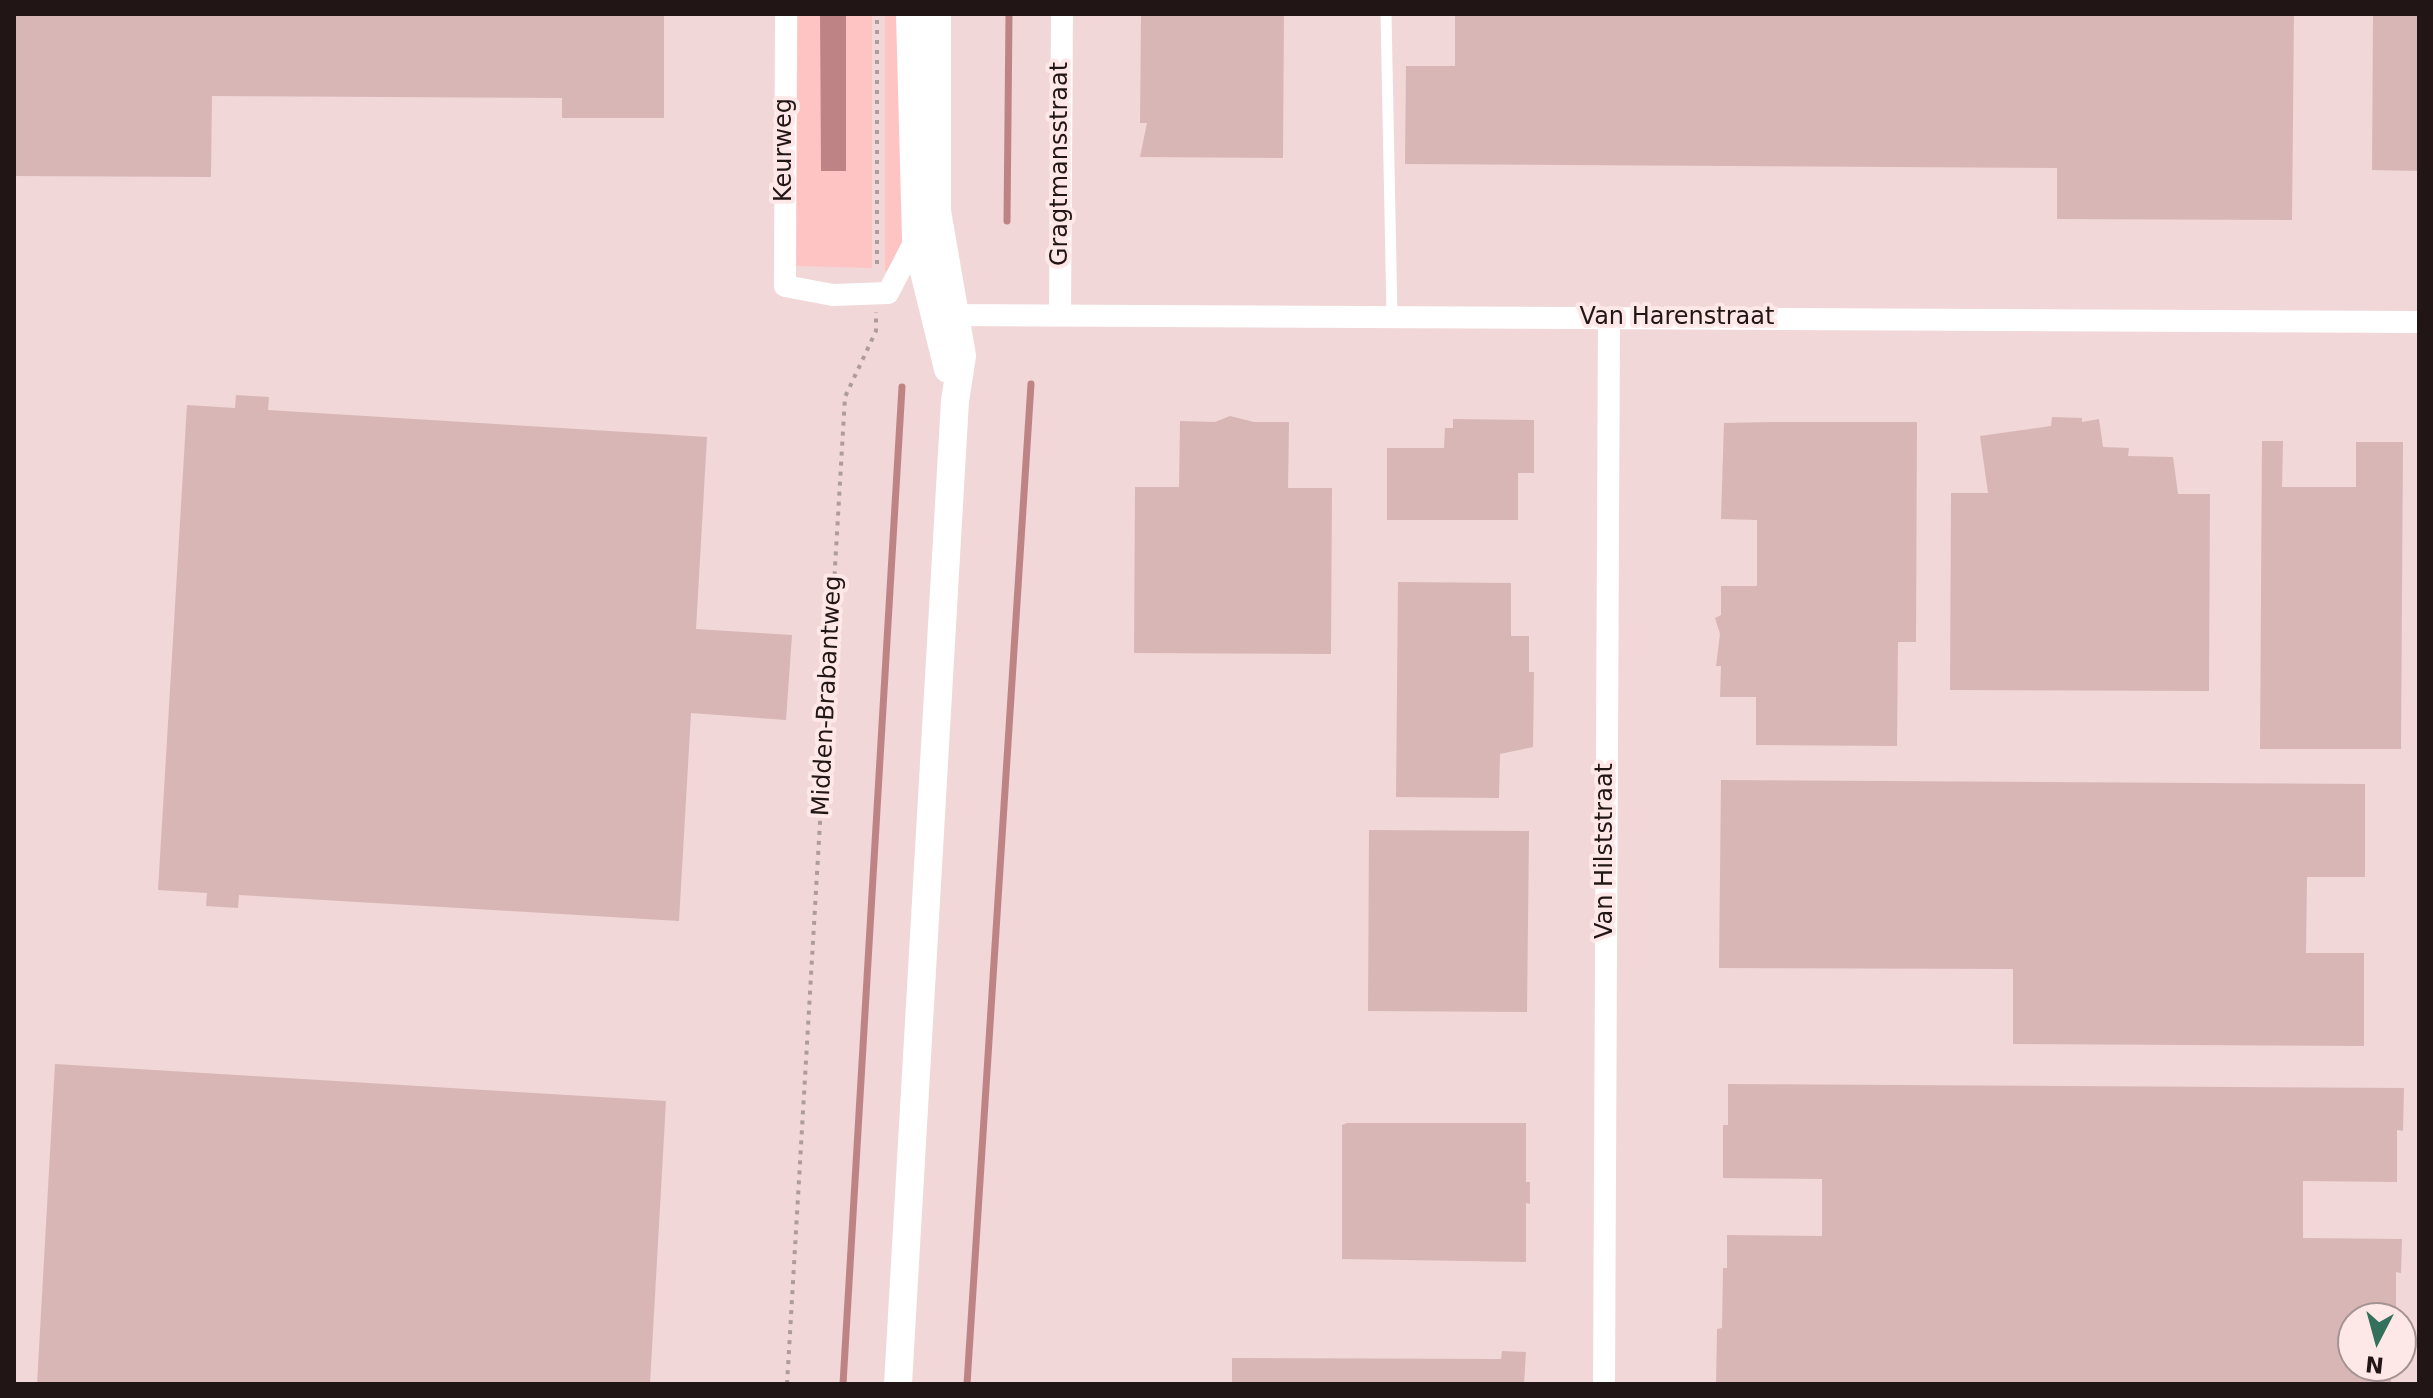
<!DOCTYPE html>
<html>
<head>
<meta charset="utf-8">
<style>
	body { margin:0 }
	#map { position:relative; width:2433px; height:1398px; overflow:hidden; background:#fde7e7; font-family:"DejaVu Sans",sans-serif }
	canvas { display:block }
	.frame { position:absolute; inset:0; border:16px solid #211515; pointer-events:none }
	.north { position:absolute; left:2337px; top:1302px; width:80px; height:80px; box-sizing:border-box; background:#fde7e7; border:2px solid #a59393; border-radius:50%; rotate:186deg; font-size:22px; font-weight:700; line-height:32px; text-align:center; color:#211515 }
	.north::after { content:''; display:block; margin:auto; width:28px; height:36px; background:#34715c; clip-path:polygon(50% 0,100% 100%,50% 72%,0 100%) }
</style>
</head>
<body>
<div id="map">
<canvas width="2433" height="1398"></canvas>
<div class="frame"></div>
<div class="north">N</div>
</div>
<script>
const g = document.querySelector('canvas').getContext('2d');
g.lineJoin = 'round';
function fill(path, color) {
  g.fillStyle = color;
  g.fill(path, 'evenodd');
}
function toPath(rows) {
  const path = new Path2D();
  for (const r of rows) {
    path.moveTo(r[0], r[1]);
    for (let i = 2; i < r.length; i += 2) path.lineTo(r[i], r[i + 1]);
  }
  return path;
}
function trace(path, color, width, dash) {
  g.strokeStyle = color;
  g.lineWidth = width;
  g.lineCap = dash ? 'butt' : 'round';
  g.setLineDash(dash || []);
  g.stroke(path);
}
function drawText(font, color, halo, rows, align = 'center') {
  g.font = font + ' "DejaVu Sans",sans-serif';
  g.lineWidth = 8;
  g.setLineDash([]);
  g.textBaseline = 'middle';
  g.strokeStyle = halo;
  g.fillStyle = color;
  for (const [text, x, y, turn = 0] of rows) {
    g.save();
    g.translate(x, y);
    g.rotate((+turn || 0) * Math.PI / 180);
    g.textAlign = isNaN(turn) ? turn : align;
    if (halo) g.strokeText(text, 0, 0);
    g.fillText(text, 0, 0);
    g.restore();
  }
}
fill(toPath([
	[14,14,2419,14,2419,1384,14,1384],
	[2353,1318,2401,1318,2401,1366,2353,1366]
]), '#f1d7d7');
fill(toPath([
	[798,14,820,14,821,170,846,171,846,14,872,14,872,268,795,266],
	[885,14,905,14,904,257,885,272]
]), '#fec4c4');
fill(toPath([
	[820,14,846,14,846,171,821,171]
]), '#be8485');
trace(toPath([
	[1007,221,1009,14],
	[843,1384,902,387],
	[967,1384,1031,384]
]), '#be8485', 7);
fill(toPath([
	[14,14,664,14,664,118,562,118,562,98,212,96,211,177,14,176],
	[1141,14,1284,14,1283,158,1140,157,1147,123,1140,123],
	[1455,14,2294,14,2292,220,2057,219,2057,168,1405,164,1406,66,1455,66],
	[2373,14,2419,14,2419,171,2372,170],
	[236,395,269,397,268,410,707,437,696,629,792,635,786,720,691,713,679,921,239,895,238,908,206,906,207,893,158,890,187,405,235,408],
	[1230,416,1254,422,1289,422,1288,488,1332,488,1331,654,1134,653,1135,487,1179,487,1180,421,1215,422],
	[2052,417,2082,418,2082,422,2099,419,2103,447,2129,448,2128,456,2173,457,2178,494,2210,494,2209,691,1950,690,1951,493,1988,493,1980,436,2051,426],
	[1453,419,1534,420,1534,473,1518,473,1518,520,1387,520,1387,448,1444,448,1445,428,1453,428],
	[1773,422,1917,422,1916,642,1898,642,1897,746,1756,745,1756,697,1720,697,1721,666,1716,666,1720,634,1715,618,1721,615,1721,586,1757,586,1757,520,1721,519,1724,423],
	[2262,441,2283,441,2282,487,2356,487,2356,442,2403,442,2401,749,2260,749],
	[1398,582,1511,583,1511,636,1529,636,1529,672,1534,672,1533,747,1500,754,1499,798,1396,797],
	[1721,780,2365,784,2365,877,2307,877,2306,953,2364,953,2364,1046,2013,1044,2013,969,1719,968],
	[1369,830,1529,831,1527,1012,1368,1011],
	[55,1064,666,1101,650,1384,37,1384],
	[1728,1084,2404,1088,2403,1131,2397,1130,2397,1182,2303,1181,2303,1238,2402,1239,2401,1273,2396,1272,2396,1318,2353,1318,2353,1366,2391,1366,2391,1384,1716,1384,1717,1329,1722,1328,1723,1268,1727,1268,1727,1235,1822,1236,1822,1179,1723,1178,1723,1125,1728,1125],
	[1347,1123,1526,1123,1526,1182,1530,1182,1530,1204,1526,1203,1526,1262,1342,1259,1342,1125],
	[1502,1351,1526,1352,1524,1384,1232,1384,1232,1358,1501,1359]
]), '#d8b6b6');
trace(toPath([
	[877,264,877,14],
	[787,1384,845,397,876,331,876,312]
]), '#ae9c9c', 4, [4, 6]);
trace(toPath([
	[1386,14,1392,316]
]), '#fff', 11);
trace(toPath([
	[786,14,785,286,833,295,888,293,916,239],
	[1060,313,1062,14],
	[940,315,2419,322],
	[1604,1384,1609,318]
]), '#fff', 22);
trace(toPath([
	[910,14,916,239,948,369],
	[898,1384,955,401,962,356,937,211,937,14]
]), '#fff', 28);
drawText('24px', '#211515', '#fde7e7', [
	["Keurweg",785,150,-90],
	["Gragtmansstraat",1061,164,-90],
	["Van Harenstraat",1677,318],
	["Midden-Brabantweg",828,696,-87],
	["Van Hilststraat",1606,851,-90]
]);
</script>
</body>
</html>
